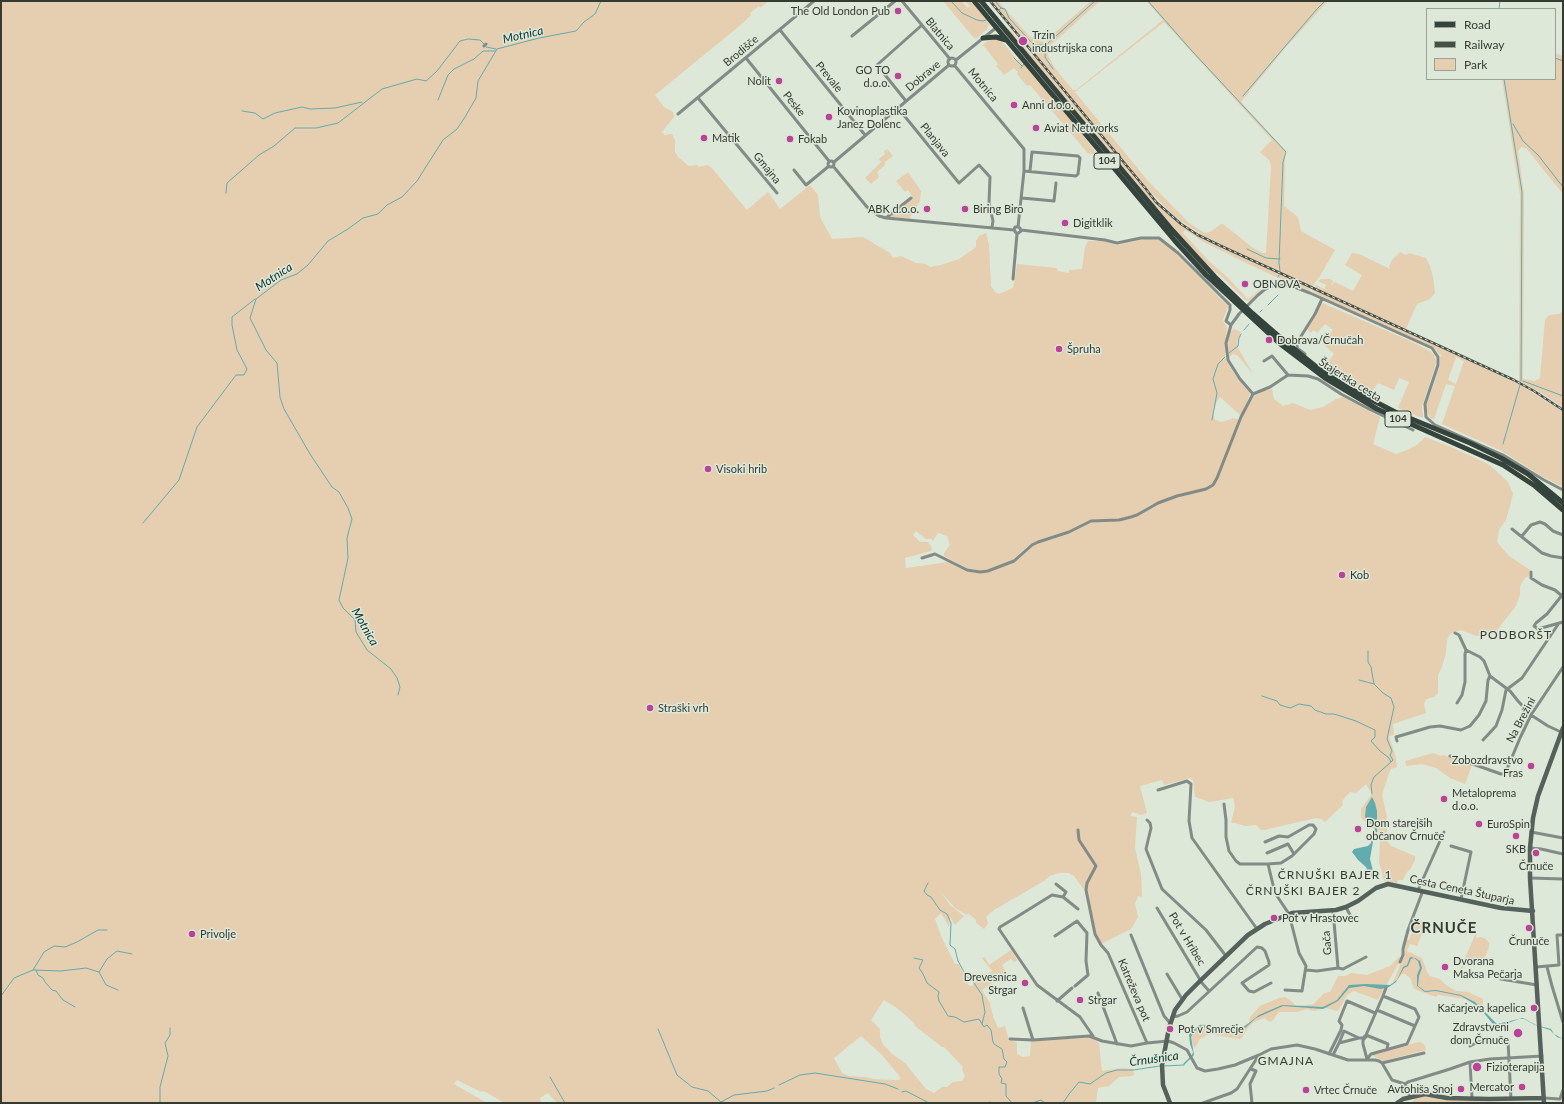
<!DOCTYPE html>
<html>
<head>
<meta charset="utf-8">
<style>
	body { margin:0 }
	#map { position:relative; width:1564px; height:1104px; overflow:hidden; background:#dde8d8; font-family:Lato,sans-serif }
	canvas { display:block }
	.frame { position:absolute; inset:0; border:2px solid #353a33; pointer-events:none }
	.legend { position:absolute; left:1426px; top:8px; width:130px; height:72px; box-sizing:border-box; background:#dde8d8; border:1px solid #9aa296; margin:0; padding:5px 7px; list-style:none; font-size:12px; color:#353a33 }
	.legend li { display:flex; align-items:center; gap:8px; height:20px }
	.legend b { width:20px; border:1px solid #9aa296 }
</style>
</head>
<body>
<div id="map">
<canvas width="1564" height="1104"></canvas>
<div class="frame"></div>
<ul class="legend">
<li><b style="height:5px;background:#35433d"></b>Road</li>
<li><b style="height:5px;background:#484e46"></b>Railway</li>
<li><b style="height:11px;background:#e6ceb0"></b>Park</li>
</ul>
</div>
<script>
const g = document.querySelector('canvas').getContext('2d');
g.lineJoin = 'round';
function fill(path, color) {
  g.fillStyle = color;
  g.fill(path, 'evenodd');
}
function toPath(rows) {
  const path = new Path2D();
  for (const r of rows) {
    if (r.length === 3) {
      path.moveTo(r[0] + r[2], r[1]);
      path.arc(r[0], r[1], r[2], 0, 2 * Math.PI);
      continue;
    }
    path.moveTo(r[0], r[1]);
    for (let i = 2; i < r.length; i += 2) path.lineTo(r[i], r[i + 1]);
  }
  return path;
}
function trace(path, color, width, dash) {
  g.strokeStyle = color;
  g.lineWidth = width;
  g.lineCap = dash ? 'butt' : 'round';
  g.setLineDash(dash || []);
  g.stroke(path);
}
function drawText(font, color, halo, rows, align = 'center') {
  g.font = font + ' Lato,sans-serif';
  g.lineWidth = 3;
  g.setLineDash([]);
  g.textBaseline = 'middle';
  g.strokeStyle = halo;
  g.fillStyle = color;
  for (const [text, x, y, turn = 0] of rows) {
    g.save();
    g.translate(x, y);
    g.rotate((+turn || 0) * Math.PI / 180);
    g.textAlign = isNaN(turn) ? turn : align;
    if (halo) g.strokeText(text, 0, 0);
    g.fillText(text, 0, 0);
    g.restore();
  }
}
fill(toPath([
	[1,1,768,1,760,8,759,6,750,13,751,15,743,23,655,95,664,107,673,112,674,117,662,132,664,135,672,134,675,140,675,152,678,157,689,166,697,165,699,167,707,165,711,167,747,210,768,192,780,209,810,185,818,195,820,217,832,239,863,237,890,253,893,258,901,256,916,263,926,264,930,267,941,265,959,259,976,247,976,241,979,236,986,233,989,245,991,286,995,292,999,294,1013,288,1017,264,1057,268,1058,271,1069,273,1069,270,1082,269,1085,247,1088,241,1104,241,1117,245,1145,239,1158,239,1174,251,1228,306,1223,320,1227,328,1225,342,1225,358,1233,372,1250,394,1241,416,1220,397,1217,401,1213,412,1215,420,1222,422,1234,418,1240,420,1213,483,1206,488,1150,505,1138,514,1118,519,1090,520,1074,529,1038,540,1027,547,1013,560,993,569,981,571,966,568,944,556,944,553,950,545,947,536,938,533,933,541,931,539,926,539,916,531,913,535,920,542,928,542,932,548,931,551,905,558,906,568,948,562,959,568,967,571,976,573,991,572,1015,561,1031,547,1038,543,1066,535,1094,521,1118,521,1135,518,1154,506,1169,500,1214,486,1245,412,1254,396,1264,391,1272,389,1274,399,1283,406,1293,403,1310,410,1323,407,1336,399,1343,397,1380,417,1373,444,1396,454,1407,450,1417,445,1425,437,1451,447,1486,463,1492,467,1508,482,1513,494,1506,520,1499,530,1497,542,1509,556,1530,570,1530,572,1529,576,1525,578,1520,586,1520,594,1516,606,1494,634,1476,636,1461,630,1454,632,1450,634,1447,640,1446,653,1442,667,1438,675,1438,693,1434,697,1426,699,1424,704,1426,713,1393,724,1394,735,1389,736,1396,758,1397,767,1391,769,1389,773,1382,795,1387,817,1385,822,1387,829,1386,840,1391,846,1415,856,1415,860,1411,868,1407,872,1403,880,1398,880,1397,883,1385,881,1384,880,1379,862,1380,841,1379,833,1377,832,1377,811,1369,803,1366,808,1367,820,1373,825,1375,830,1361,818,1361,809,1372,794,1366,784,1356,793,1350,792,1342,801,1343,805,1325,822,1321,819,1316,818,1264,830,1261,830,1256,825,1245,826,1235,823,1231,823,1235,806,1233,798,1210,802,1195,797,1193,780,1190,778,1164,785,1162,780,1140,786,1147,813,1141,815,1132,812,1131,816,1137,817,1135,848,1141,874,1142,897,1138,896,1135,904,1138,917,1131,929,1101,944,1096,935,1091,909,1085,891,1074,876,1069,873,1059,873,1050,876,1044,881,994,910,986,917,988,924,984,929,976,923,976,920,968,913,967,915,955,908,941,892,950,905,964,916,955,925,950,917,949,927,941,913,935,919,942,938,955,964,959,964,968,985,972,986,976,981,972,975,974,974,978,980,992,971,982,958,985,957,989,965,1011,950,1015,956,1017,960,1014,962,1011,959,1002,965,1007,973,982,990,990,1003,993,1016,998,1028,1005,1026,1009,1041,1014,1041,1017,1043,1017,1054,1023,1057,1030,1056,1031,1041,1046,1039,1091,1038,1099,1043,1102,1071,1122,1068,1133,1069,1134,1075,1132,1076,1119,1077,1109,1086,1098,1088,1096,1103,557,1103,548,1093,540,1098,541,1103,504,1103,486,1092,483,1091,481,1092,457,1080,454,1084,487,1103,1,1103],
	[884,1000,897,1008,914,1023,915,1026,942,1047,944,1047,963,1067,962,1070,965,1076,962,1081,953,1082,947,1087,942,1087,934,1093,926,1089,905,1063,892,1054,883,1044,880,1037,880,1029,871,1020],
	[861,1036,882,1055,901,1078,899,1080,893,1080,874,1079,865,1077,849,1076,842,1073,834,1058],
	[943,1,961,1,968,8,970,6,965,1,971,1,988,22,989,24,987,29,976,39,973,37],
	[991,1,998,1,1029,36,1044,42,1048,45,1048,55,1054,67,1073,90,1076,90,1163,20,1146,1,1328,1,1286,47,1241,102,1285,150,1284,206,1298,217,1301,231,1335,250,1320,276,1312,287,1204,236,1181,221,1170,212,1146,187],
	[1164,22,1272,140,1260,152,1270,161,1271,167,1266,253,1262,253,1252,247,1223,224,1221,224,1210,232,1205,233,1189,223,1148,181,1075,92],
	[1091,1,1100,1,1050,46,1047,42,1045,41],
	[1009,28,1032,56,1033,55,1152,198,1174,220,1205,240,1311,289,1309,290,1290,284,1290,281,1276,277,1244,262,1202,241,1185,230,1183,233,1208,260,1227,277,1248,299,1258,291,1269,284,1260,290,1249,301,1245,300,1220,275,1212,270,1177,232,1008,30],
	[991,39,1000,39,1017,60,1019,60,1026,66,1080,131,1096,153,1094,154,1086,153,1086,151,1030,85,1027,86,1017,74,1018,72,1014,68,1004,75,996,66,998,64,984,46,981,46],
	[1555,53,1563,56,1563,194,1526,148,1521,147,1518,151,1524,194,1523,379,1535,381,1540,378,1545,320,1549,315,1559,314,1563,311,1563,408,1543,394,1519,381,1520,195,1502,79,1555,79],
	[887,149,893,156,885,162,885,165,877,172,879,177,871,184,865,178,881,162,879,159,885,154,884,151],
	[908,172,921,191,920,201,909,219,890,217,912,199,912,196,908,190,905,192,896,181],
	[1400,252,1406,255,1409,253,1426,258,1430,266,1433,277,1435,293,1430,299,1417,304,1406,329,1314,287,1316,285,1324,289,1326,285,1318,281,1321,279,1330,279,1333,281,1331,286,1335,282,1353,291,1362,275,1345,265,1352,253,1359,254,1390,269,1389,266,1392,260],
	[1313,289,1519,384,1563,412,1563,487,1545,478,1500,450,1442,424,1455,386,1446,384,1434,419,1430,418,1426,409,1426,406,1440,366,1440,357,1442,355,1439,354,1435,349,1322,297,1312,291],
	[1456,357,1464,361,1456,384,1448,380],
	[1322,303,1408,340,1430,351,1434,355,1436,361,1435,367,1422,406,1423,417,1420,417,1398,408,1409,382,1399,378,1394,390,1378,383,1370,394,1345,381,1325,366,1334,354,1322,343,1333,330,1325,324,1317,333,1314,330,1311,333,1307,329],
	[1234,329,1241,332,1237,342,1238,348,1253,374,1237,355,1233,354,1229,357,1228,340,1230,332],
	[1433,753,1441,756,1443,755,1472,765,1465,784,1450,778,1436,768,1422,764,1406,766,1405,761],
	[1417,919,1427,923,1417,946,1410,944,1407,951,1422,958,1427,972,1430,976,1440,979,1446,985,1456,991,1468,992,1483,999,1483,1005,1481,1007,1472,1000,1466,999,1438,995,1436,997,1414,989,1410,978,1405,974,1402,974,1395,983,1393,982,1404,956,1407,940,1409,940],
	[1475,935,1477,935,1476,938,1481,937,1486,939,1489,943,1489,947,1483,962,1480,964,1475,965,1470,963,1467,959,1459,977,1457,977],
	[1399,957,1402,957,1378,1000,1354,991,1347,995,1338,1011,1325,1008,1314,1011,1307,1009,1297,1012,1279,1012,1273,1020,1270,1022,1264,1018,1254,1022,1247,1029,1242,1038,1240,1039,1209,1034,1200,1039,1195,1048,1194,1047,1191,1039,1193,1033,1200,1024,1211,1025,1226,1028,1238,1028,1249,1023,1250,1017,1260,1006,1279,998,1285,997,1290,1000,1296,1006,1314,1004,1324,993,1330,992,1338,976,1345,976,1351,973,1367,975,1390,966],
	[1419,1042,1424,1044,1426,1050,1383,1061,1373,1056,1373,1054],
	[1423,1096,1486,1102,1489,1103,1413,1103,1414,1099]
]), '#e6ceb0');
fill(toPath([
	[1372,797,1375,803,1377,811,1377,832,1374,836,1370,859,1375,879,1370,876,1366,867,1358,860,1352,852,1354,849,1368,846,1371,843,1373,833,1375,828,1367,820,1365,817,1366,807],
	[1410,957,1415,958,1420,961,1422,968,1419,976,1418,986,1425,991,1436,990,1461,995,1475,1002,1497,1024,1523,1018,1536,1025,1551,1029,1554,1034,1563,1039,1557,1037,1550,1030,1535,1025,1524,1019,1519,1019,1503,1025,1496,1025,1492,1023,1479,1007,1461,996,1436,991,1425,992,1417,986,1417,975,1420,968,1418,961,1414,958,1411,959,1408,966,1404,968,1396,982,1389,987,1381,989,1364,986,1349,988,1338,1001,1323,1009,1283,1006,1256,1018,1245,1028,1237,1031,1200,1027,1194,1032,1191,1037,1194,1055,1184,1065,1183,1064,1192,1055,1193,1052,1190,1044,1189,1035,1193,1029,1200,1025,1238,1029,1245,1026,1259,1015,1282,1005,1323,1007,1337,1000,1349,985,1365,984,1390,985,1397,980,1403,967,1407,965]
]), '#63acad');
trace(toPath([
	[951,1,962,13,977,20,983,21,986,20],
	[995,1,1001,8],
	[1148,1,1192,51,1286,152,1283,162,1279,263,1280,271],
	[1499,9,1500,1],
	[999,10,1001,8,1005,9,1009,18,1032,43,1037,45,1046,45,1095,1],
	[1046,46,1045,57,1053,69],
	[486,47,496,49],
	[1035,54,1046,46],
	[1014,58,1022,66],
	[1555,58,1563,61],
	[1021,68,1024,64],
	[1504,79,1522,192,1521,381],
	[1243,96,1316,10,1325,1],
	[438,100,448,75,454,69,474,59,483,51,495,51],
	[242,111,255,113,263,119,275,113,302,107,310,109,335,108,362,102],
	[1513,124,1523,141,1538,155,1563,187],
	[226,193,227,183,259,155,274,146,295,128,316,128,338,123,382,89,417,79,426,81,437,71,460,41,468,39,480,40,484,44],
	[1247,249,1266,258,1280,259],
	[1278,277,1279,275],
	[1268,305,1278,295],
	[1260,312,1262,310],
	[1244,330,1249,324],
	[1229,353,1238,346,1239,338,1241,334],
	[1523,381,1563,396],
	[1212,420,1217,393,1213,379,1218,364,1225,357],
	[1503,444,1520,385],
	[143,523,179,480,197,427,236,375,244,375,247,369,237,350,232,325,232,317,255,299],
	[1368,651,1368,662,1371,667,1374,684,1383,693,1391,698,1394,707,1387,739,1392,751,1390,755,1393,760,1391,762],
	[1359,680,1374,684],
	[398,695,400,687,397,678,391,669,367,650,356,632,355,620,343,608,339,600,348,558,347,538,352,519,348,508,339,492,332,487,310,454,284,409,280,397,277,363,266,350,250,318,256,299,281,280,297,274,308,265,328,241,348,229,363,218,378,214,387,205,402,197,417,181,443,140,457,129,465,117,476,98,478,81,497,49,539,38,576,31,584,22,595,14,601,1],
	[1262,696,1277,701,1280,705,1290,708,1299,704,1311,706,1315,710,1326,714,1334,714,1356,721,1375,730,1375,737,1371,741,1380,751,1389,758,1391,762,1374,777,1371,785,1372,794],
	[928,883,924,891,927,895,931,897,940,910,947,914,951,923,950,945,955,949,958,961,967,977,972,980,982,995,985,1012,982,1024],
	[914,958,923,960,919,968,923,974,927,983,939,992,938,996,939,1001,948,1016,955,1017,964,1022,979,1019,984,1027,987,1025,991,1030,993,1042,994,1044,1002,1049,1004,1059,1007,1062,1005,1067,999,1067,999,1074,1002,1079,1001,1083,1006,1084,1006,1096,1012,1103],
	[33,970,44,952,54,946,65,947,77,942,98,930,107,930],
	[36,970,38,975,43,978,45,982,52,990,56,991,63,1000,75,1007],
	[99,972,107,959,117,951,132,954],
	[1,996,14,978,33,970,61,971,86,968,99,972,106,985,118,990],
	[658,1029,677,1075,692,1087,708,1091,721,1102,734,1095,767,1091,774,1088],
	[1163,1066,1184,1065],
	[550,1077,565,1103],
	[779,1085,800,1075,815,1073,885,1084,898,1089],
	[902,1092,906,1091,929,1103],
	[160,1103,160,1087,168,1056,165,1043,170,1035,170,1028],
	[988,1103,989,1102,993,1103],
	[1032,1103,1041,1100,1045,1103],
	[1063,1103,1069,1094,1079,1082,1090,1084,1106,1073,1117,1070,1133,1070,1160,1066]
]), '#63acad', 1);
trace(toPath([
	[902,1,950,59],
	[780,30,865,135],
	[852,36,895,1],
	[484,46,486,44],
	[952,62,4],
	[746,58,829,161],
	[956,60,997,27],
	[955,66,1024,149,1024,171,1018,227],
	[698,98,777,193],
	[906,101,877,65,922,25],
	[898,108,959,183,979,165,990,177,989,203,993,221,992,227],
	[678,114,814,1],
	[831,164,3],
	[834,162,949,65],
	[833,166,867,207,879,216,886,218,1014,230],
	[794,170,806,185,829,166],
	[1024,171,1076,176,1078,174,1080,158,1078,156,1032,152,1030,171],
	[1022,198,1054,201,1056,183],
	[886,218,911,198],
	[1021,230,1105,240,1117,243,1141,238,1159,238,1178,253,1230,305,1230,310,1226,321,1231,325],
	[1013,279,1017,234,1014,230,1015,227,1018,227,1020,228,1021,231,1017,234],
	[1298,341,1297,348,1305,354],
	[1291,342,1298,341,1315,314,1322,299],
	[1264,361,1272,356,1288,375],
	[1413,430,1369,409,1341,394,1318,379,1308,376,1288,375,1270,387,1253,394,1240,379,1228,360,1226,343,1231,325,1239,314,1258,295,1264,290,1272,286,1289,285,1310,293,1432,348,1438,357,1438,365,1425,404,1426,417,1435,425,1503,455,1544,480,1563,490],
	[1512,529,1542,553,1551,556,1563,558],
	[1522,536,1531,525,1540,522,1545,524,1553,531,1563,535],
	[922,558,935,554,967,570,980,572,988,571,1014,561,1032,545,1038,542,1069,532,1091,521,1119,520,1131,517,1137,515,1158,503,1177,496,1206,489,1213,485,1217,478,1241,417,1253,394],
	[1531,572,1531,578,1542,585,1555,590,1562,596],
	[1563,594,1547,614,1536,623,1534,626,1538,629,1563,622],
	[1455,633,1459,635,1466,650,1465,654,1465,682,1462,695,1457,703],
	[1466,650,1480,657,1484,661,1490,676,1510,691,1518,701,1531,715,1548,726,1561,732],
	[1483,740,1496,726,1502,710,1506,690,1522,678,1559,623],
	[1397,741,1396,737,1430,727,1440,726,1461,730,1470,726,1479,715,1486,701,1488,680,1490,676],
	[1450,756,1501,774,1505,774,1520,738,1531,715,1563,667],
	[1158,790,1187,781,1191,784,1189,821,1192,838,1257,929],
	[1224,804,1226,820,1226,837,1229,851,1236,861,1240,864,1268,864,1275,893,1289,914,1299,953,1306,966,1302,991,1285,990],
	[1147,820,1150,823,1151,828,1146,849,1162,889,1206,930,1226,956],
	[1078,830,1079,840,1096,866,1087,883,1086,890,1095,934,1101,945,1108,953,1147,1043],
	[1531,832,1563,838],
	[1265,842,1279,836,1288,837,1309,825,1313,825,1316,829,1314,834,1292,856,1281,863,1268,864],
	[1451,846,1471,852,1461,899],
	[1530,848,1541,849,1563,854],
	[1267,853,1288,844,1294,854],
	[1530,878,1563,879],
	[1056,884,1066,892,1063,897],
	[1418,890,1444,832],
	[1346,907,1352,919],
	[1157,908,1202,983,1209,991],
	[1078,909,1063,897,1052,895,1015,918,1000,927,999,929,1037,985,1080,1017,1093,1036],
	[1333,910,1338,968,1343,969,1366,957],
	[1131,935,1164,1016,1170,1023],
	[1055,936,1077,921,1087,933,1086,961,1088,975,1075,986],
	[1400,962,1403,955,1403,949,1408,930,1422,893],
	[1536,967,1559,965,1557,935,1563,935],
	[1547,967,1552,986,1563,1022],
	[1306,970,1317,971,1338,968],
	[1167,974,1182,999],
	[1501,979,1537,985],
	[1098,993,1117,1044],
	[1057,1001,1072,988],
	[1023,1008,1033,1040],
	[1377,1010,1415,1026],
	[1172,1017,1178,1016,1187,1012,1257,947,1262,948,1265,951,1269,962,1269,965,1242,983,1249,991,1254,992,1271,983],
	[1366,1035,1383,996],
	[1366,1037,1363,1040,1363,1044,1367,1059],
	[1010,1039,1033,1040,1089,1036,1102,1041,1131,1046,1147,1043,1168,1041,1174,1043,1187,1050,1197,1068,1205,1071,1218,1069,1235,1065,1259,1055,1271,1049,1297,1045,1315,1049,1348,1060,1375,1060,1379,1061,1382,1063,1392,1080,1405,1084,1410,1097],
	[1339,1043,1344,1031,1359,1038],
	[1470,1046,1478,1042,1488,1041,1508,1041,1511,1099],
	[1329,1054,1341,1030,1342,1025,1339,1021,1347,1001,1375,1013],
	[1333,1055,1339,1043,1359,1038,1363,1038,1366,1035,1388,1044,1387,1049],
	[1367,1059,1371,1054,1407,1044,1419,1017,1415,1009,1383,996,1386,988],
	[1470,1062,1472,1098],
	[1382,1063,1424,1053],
	[1251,1069,1256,1071,1250,1084,1252,1103],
	[1405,1084,1408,1082,1450,1069,1470,1062,1490,1059,1542,1056],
	[1488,1089,1511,1089],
	[1544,1098,1560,1099,1563,1090],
	[1203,1103,1231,1093,1237,1089,1259,1055]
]), '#838b87', 3);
trace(toPath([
	[1170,1103,1163,1085,1162,1065,1169,1028,1175,1010,1186,995,1201,980,1248,935,1265,924,1292,913,1336,910,1346,907,1358,901,1376,888,1388,884,1501,908,1533,911],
	[1397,1103,1403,1099,1425,1094,1447,1098,1489,1099,1544,1098],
	[1544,1103,1530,878,1530,848,1533,818,1538,796,1563,728]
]), '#55615b', 4.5);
trace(toPath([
	[974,1,1175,241,1206,275,1279,343,1325,378,1377,409,1503,465,1535,486,1563,510],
	[981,1,1173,231,1215,277,1252,313,1283,340,1319,369,1347,387,1397,413,1470,443,1501,458,1528,474,1563,503],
	[983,38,996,37,1006,40]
]), '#35433d', 5);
const rail = toPath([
	[990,1,1146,189,1156,202,1181,224,1198,235,1221,246,1514,380,1534,391,1563,410]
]);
trace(rail, '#484e46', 2.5);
trace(rail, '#dde8d8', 1, [3]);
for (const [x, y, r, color] of [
	[898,11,4,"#bb4297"],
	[1023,41,5,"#bb4297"],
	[898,76,4,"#bb4297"],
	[779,81,4,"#bb4297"],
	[1014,105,4,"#bb4297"],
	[829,117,4,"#bb4297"],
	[1036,128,4,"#bb4297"],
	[704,138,4,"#bb4297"],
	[790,139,4,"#bb4297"],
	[927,209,4,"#bb4297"],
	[965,209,4,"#bb4297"],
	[1065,223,4,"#bb4297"],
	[1245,284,4,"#bb4297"],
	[1269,340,4,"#bb4297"],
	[1059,349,4,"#bb4297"],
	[708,469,4,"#bb4297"],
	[1342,575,4,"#bb4297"],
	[650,708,4,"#bb4297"],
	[1531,766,4,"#bb4297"],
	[1444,799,4,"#bb4297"],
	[1479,824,4,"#bb4297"],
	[1358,829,4,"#bb4297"],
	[1516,836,4,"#bb4297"],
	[1536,853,4,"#bb4297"],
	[1274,918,4,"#bb4297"],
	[1529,928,4,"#bb4297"],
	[192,934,4,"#bb4297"],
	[1445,967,4,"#bb4297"],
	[1025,983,4,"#bb4297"],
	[1080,1000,4,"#bb4297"],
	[1534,1008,4,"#bb4297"],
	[1170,1029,4,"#bb4297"],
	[1518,1033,5,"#bb4297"],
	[1477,1067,5,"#bb4297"],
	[1522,1087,4,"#bb4297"],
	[1461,1089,4,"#bb4297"],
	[1306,1090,4,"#bb4297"]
]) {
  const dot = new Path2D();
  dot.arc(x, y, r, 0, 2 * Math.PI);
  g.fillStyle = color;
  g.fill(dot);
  trace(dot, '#dde8d8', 1.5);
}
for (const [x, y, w] of [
	[1107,161,26],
	[1398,419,26]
]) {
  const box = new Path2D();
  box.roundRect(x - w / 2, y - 8, w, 16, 3);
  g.fillStyle = '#dde8d8';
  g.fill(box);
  trace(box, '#353a33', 1);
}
drawText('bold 10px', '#353a33', null, [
	["104",1107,161],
	["104",1398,419]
]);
drawText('11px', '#353a33', '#dde8d8', [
	["The Old London Pub",890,11,"right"],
	["Trzin",1032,35],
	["industrijska cona",1032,48],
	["GO TO",890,70,"right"],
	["d.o.o.",890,83,"right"],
	["Nolit",771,81,"right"],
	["Anni d.o.o.",1022,105],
	["Kovinoplastika",837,111],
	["Janez Dolenc",837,124],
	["Aviat Networks",1044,128],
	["Matik",712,138],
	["Fokab",798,139],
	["ABK d.o.o.",919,209,"right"],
	["Biring Biro",973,209],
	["Digitklik",1073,223],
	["OBNOVA",1253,284],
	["Dobrava/Črnučah",1277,340],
	["Špruha",1067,349],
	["Visoki hrib",716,469],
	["Kob",1350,575],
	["Straški vrh",658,708],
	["Zobozdravstvo",1523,760,"right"],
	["Fras",1523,773,"right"],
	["Metaloprema",1452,793],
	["d.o.o.",1452,806],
	["Dom starejših",1366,823],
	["občanov Črnuče",1366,836],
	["EuroSpin",1487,824],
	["SKB",1516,849,"center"],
	["Črnuče",1536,866,"center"],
	["Pot v Hrastovec",1282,918],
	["Privolje",200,934],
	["Črunuče",1529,941,"center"],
	["Dvorana",1453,961],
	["Maksa Pečarja",1453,974],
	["Drevesnica",1017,977,"right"],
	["Strgar",1017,990,"right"],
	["Strgar",1088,1000],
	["Kačarjeva kapelica",1526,1008,"right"],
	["Zdravstveni",1509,1027,"right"],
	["dom Črnuče",1509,1040,"right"],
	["Pot v Smrečje",1178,1029],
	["Fizioterapija",1486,1067],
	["Mercator",1514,1087,"right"],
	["Avtohiša Snoj",1453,1089,"right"],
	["Vrtec Črnuče",1314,1090]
], 'left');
drawText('11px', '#353a33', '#dde8d8', [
	["Blatnica",940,34,50],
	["Brodišče",741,51,-40],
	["Dobrave",923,76,-40],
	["Prevale",829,77,51],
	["Motnica",983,85,50],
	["Peske",794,104,51],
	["Planjava",935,140,51],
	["Gmajna",767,168,51],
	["Štajerska cesta",1350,380,32],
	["Na Brežini",1521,720,-62],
	["Cesta Ceneta Štuparja",1462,890,12],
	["Pot v Hribec",1187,939,59],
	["Gača",1327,943,-95],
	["Katreževa pot",1134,990,67]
]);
drawText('italic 12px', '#0c3233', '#dde8d8', [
	["Motnica",523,35,-13],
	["Motnica",274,277,-33],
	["Motnica",365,627,60],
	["Črnušnica",1154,1059,-8]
]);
g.letterSpacing = '1px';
drawText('12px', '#353a33', '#dde8d8', [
	["PODBORŠT",1516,635],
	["ČRNUŠKI BAJER 1",1335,875],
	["ČRNUŠKI BAJER 2",1303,891],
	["GMAJNA",1286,1061]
]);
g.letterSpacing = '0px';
g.letterSpacing = '1px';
drawText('bold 15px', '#353a33', '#dde8d8', [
	["ČRNUČE",1444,928]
]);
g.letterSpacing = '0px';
</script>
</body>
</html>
